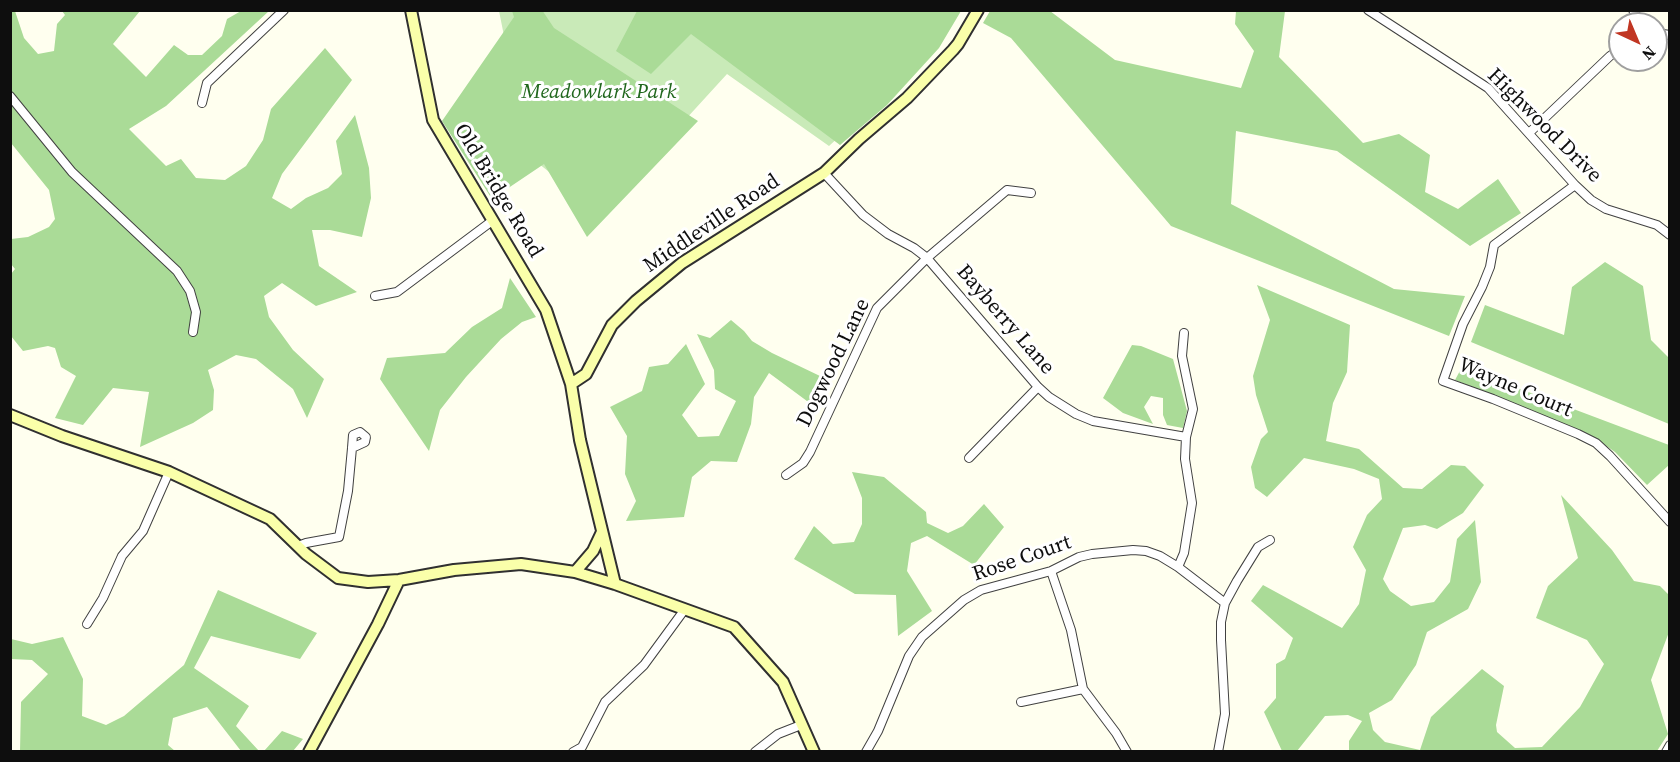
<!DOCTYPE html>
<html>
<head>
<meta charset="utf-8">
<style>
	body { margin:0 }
	#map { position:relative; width:1680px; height:762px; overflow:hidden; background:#ffffef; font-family:"Source Serif 4",serif }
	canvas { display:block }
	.frame { position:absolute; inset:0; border:12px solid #0e0e0e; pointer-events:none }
	.north { position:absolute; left:1608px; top:12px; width:60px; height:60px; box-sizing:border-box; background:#fff; border:2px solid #9f9f9f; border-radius:50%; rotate:136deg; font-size:16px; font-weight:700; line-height:24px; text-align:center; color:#0e0e0e }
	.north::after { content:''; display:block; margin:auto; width:21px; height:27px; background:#c13623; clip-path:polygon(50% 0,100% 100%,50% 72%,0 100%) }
</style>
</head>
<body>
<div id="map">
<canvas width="1680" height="762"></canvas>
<div class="frame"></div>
<div class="north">N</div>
</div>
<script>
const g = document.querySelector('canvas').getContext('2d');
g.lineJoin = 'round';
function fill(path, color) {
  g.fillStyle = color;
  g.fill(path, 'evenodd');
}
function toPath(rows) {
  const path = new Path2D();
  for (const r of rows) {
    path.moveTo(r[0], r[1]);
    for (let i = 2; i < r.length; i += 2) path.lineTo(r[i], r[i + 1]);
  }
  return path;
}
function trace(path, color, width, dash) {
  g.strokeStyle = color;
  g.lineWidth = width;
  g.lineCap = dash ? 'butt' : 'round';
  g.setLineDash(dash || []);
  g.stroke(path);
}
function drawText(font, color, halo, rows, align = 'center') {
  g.font = font + ' "Source Serif 4",serif';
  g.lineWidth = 6;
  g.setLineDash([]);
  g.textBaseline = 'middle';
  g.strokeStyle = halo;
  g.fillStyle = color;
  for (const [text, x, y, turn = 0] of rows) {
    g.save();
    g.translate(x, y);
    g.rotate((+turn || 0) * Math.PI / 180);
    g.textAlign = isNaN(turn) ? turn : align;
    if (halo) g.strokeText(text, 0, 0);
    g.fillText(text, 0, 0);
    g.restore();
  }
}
fill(toPath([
	[499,11,960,11,939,45,829,146,727,74,600,213,528,155]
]), '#c9eab8');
fill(toPath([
	[542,10,554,28,698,121,587,237,544,164,492,199,442,121,514,17,512,11],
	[11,11,15,11,24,38,38,54,54,51,57,24,65,15,62,11,140,11,113,44,146,77,174,45,188,55,202,55,222,36,227,19,241,11,269,11,166,106,129,129,166,166,181,159,196,178,225,180,246,166,263,140,271,109,325,48,352,80,282,174,272,198,291,209,306,198,328,188,342,174,336,141,355,115,369,168,371,198,362,237,330,230,312,230,319,266,357,292,316,306,282,283,264,296,269,317,293,350,324,379,307,418,293,389,256,359,236,355,208,370,214,390,213,410,193,423,140,447,149,392,113,388,83,425,55,418,76,376,61,367,55,348,48,346,23,351,11,336,11,274,15,269,11,264,11,239,28,237,49,227,55,219,49,190,11,143],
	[637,11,637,10,961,11,939,48,887,105,840,145,691,34,651,74,616,51],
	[990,11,1050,11,1115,60,1241,88,1254,51,1235,24,1236,11,1285,11,1279,57,1363,143,1399,134,1430,155,1425,192,1458,209,1498,179,1521,213,1470,246,1337,151,1236,131,1231,204,1394,289,1465,296,1449,336,1171,226,1011,38,983,23],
	[1605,262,1643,286,1651,340,1669,358,1669,424,1471,342,1485,305,1564,335,1572,287],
	[510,278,536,317,522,322,501,339,466,377,440,410,429,451,380,379,387,358,445,353,472,327,502,308],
	[1257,285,1350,325,1347,372,1333,403,1326,441,1359,449,1403,488,1422,489,1451,465,1465,466,1484,485,1463,513,1437,529,1425,525,1403,528,1383,579,1390,591,1411,606,1434,602,1450,582,1457,539,1475,520,1481,582,1468,609,1427,632,1416,665,1392,700,1369,713,1373,730,1385,742,1420,750,1431,717,1482,669,1504,686,1496,725,1497,732,1515,748,1542,747,1580,707,1604,664,1587,640,1536,618,1548,586,1578,558,1561,495,1612,550,1634,581,1660,586,1669,595,1669,632,1651,680,1668,734,1657,751,1349,751,1349,741,1362,721,1348,715,1325,716,1297,751,1282,751,1264,712,1276,698,1276,664,1285,659,1293,638,1251,601,1263,585,1342,628,1359,604,1366,570,1353,547,1367,515,1382,499,1379,479,1354,469,1304,458,1267,497,1255,488,1251,467,1261,439,1268,432,1256,395,1253,376,1270,320],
	[731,320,744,331,752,341,772,353,820,376,811,404,769,373,754,397,751,424,737,462,711,461,692,477,684,517,626,521,636,501,625,474,627,436,610,407,642,391,649,367,668,364,686,344,705,384,682,415,698,437,719,436,736,401,715,389,714,370,697,334,710,338],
	[1132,345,1141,346,1173,359,1187,411,1183,428,1167,425,1163,415,1163,398,1151,396,1144,407,1153,424,1123,413,1103,398],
	[1462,367,1669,445,1669,465,1647,485,1615,452,1592,436,1455,380],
	[852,472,884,477,926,512,927,523,948,533,963,526,984,504,1004,527,974,565,927,536,911,543,907,571,932,611,898,636,896,595,855,594,794,559,814,526,833,544,854,542,862,524,862,498],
	[218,590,317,633,300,659,211,636,194,668,249,706,236,726,259,751,241,751,207,707,173,718,168,745,175,751,20,751,21,702,48,674,32,660,11,659,11,639,32,644,63,637,83,679,82,716,106,725,124,716,184,665],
	[282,731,303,739,293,751,264,751]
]), '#aadb97');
const street = toPath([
	[1368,10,1488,88,1575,185,1591,200,1606,209,1657,225,1670,235],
	[1633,10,1641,24],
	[1656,33,1670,35],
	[10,96,72,172,177,271,190,291,196,312,193,332],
	[202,103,207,83,284,10],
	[1529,133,1610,56,1620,49],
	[824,173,863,215,888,234,914,248,927,258,1038,387,1049,397,1076,414,1093,421,1186,437],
	[1575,185,1494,245,1490,267,1482,287,1463,324,1443,381,1493,399,1578,434,1596,443,1610,456,1670,522],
	[375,296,397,292,492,221],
	[969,458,1038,387],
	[786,475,803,463,810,452,877,308,927,258,1007,190,1031,193],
	[298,546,306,543,339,537,348,491,352,448,353,435,360,432,366,437,365,442,352,448],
	[1178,567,1184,553,1192,503,1185,459,1186,437,1193,409,1182,356,1184,333],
	[1051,571,1071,630,1083,689,1116,733,1127,752],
	[87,624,103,598,122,556,143,531,169,472],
	[1021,702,1083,689],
	[573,752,582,747,605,702,644,665,685,609],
	[755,752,778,734,801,725],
	[866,752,878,731,909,656,922,637,964,600,981,590,1051,571,1079,557,1092,554,1133,550,1146,551,1160,556,1178,567,1225,603],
	[1218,752,1225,714,1221,640,1221,622,1225,603,1237,581,1258,547,1270,540],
	[1666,752,1670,745]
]);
const secondary = toPath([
	[411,10,433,120,546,310,571,384],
	[10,415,62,436,169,472,270,519,306,554,338,578,368,582,399,580,454,570,521,564,575,572,615,584,734,627,783,682,814,752],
	[575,572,593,551,602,532],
	[615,584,580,440,571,384,586,374,612,325,636,301,682,263,824,173,859,139,907,98,953,50,958,44,978,10],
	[309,752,378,624,399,580]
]);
trace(street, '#414141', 10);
trace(secondary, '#303030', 14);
trace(street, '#fff', 8);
trace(secondary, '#faffaa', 10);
drawText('italic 21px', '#20671d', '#fff', [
	["Meadowlark Park",599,93]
]);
drawText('21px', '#0e0e0e', '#fff', [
	["Highwood Drive",1544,126,45],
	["Old Bridge Road",498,191,59],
	["Middleville Road",712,224,-34],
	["Bayberry Lane",1005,320,49],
	["Dogwood Lane",834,363,-64],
	["Wayne Court",1515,388,23],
	["Rose Court",1022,559,-19]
]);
</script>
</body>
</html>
